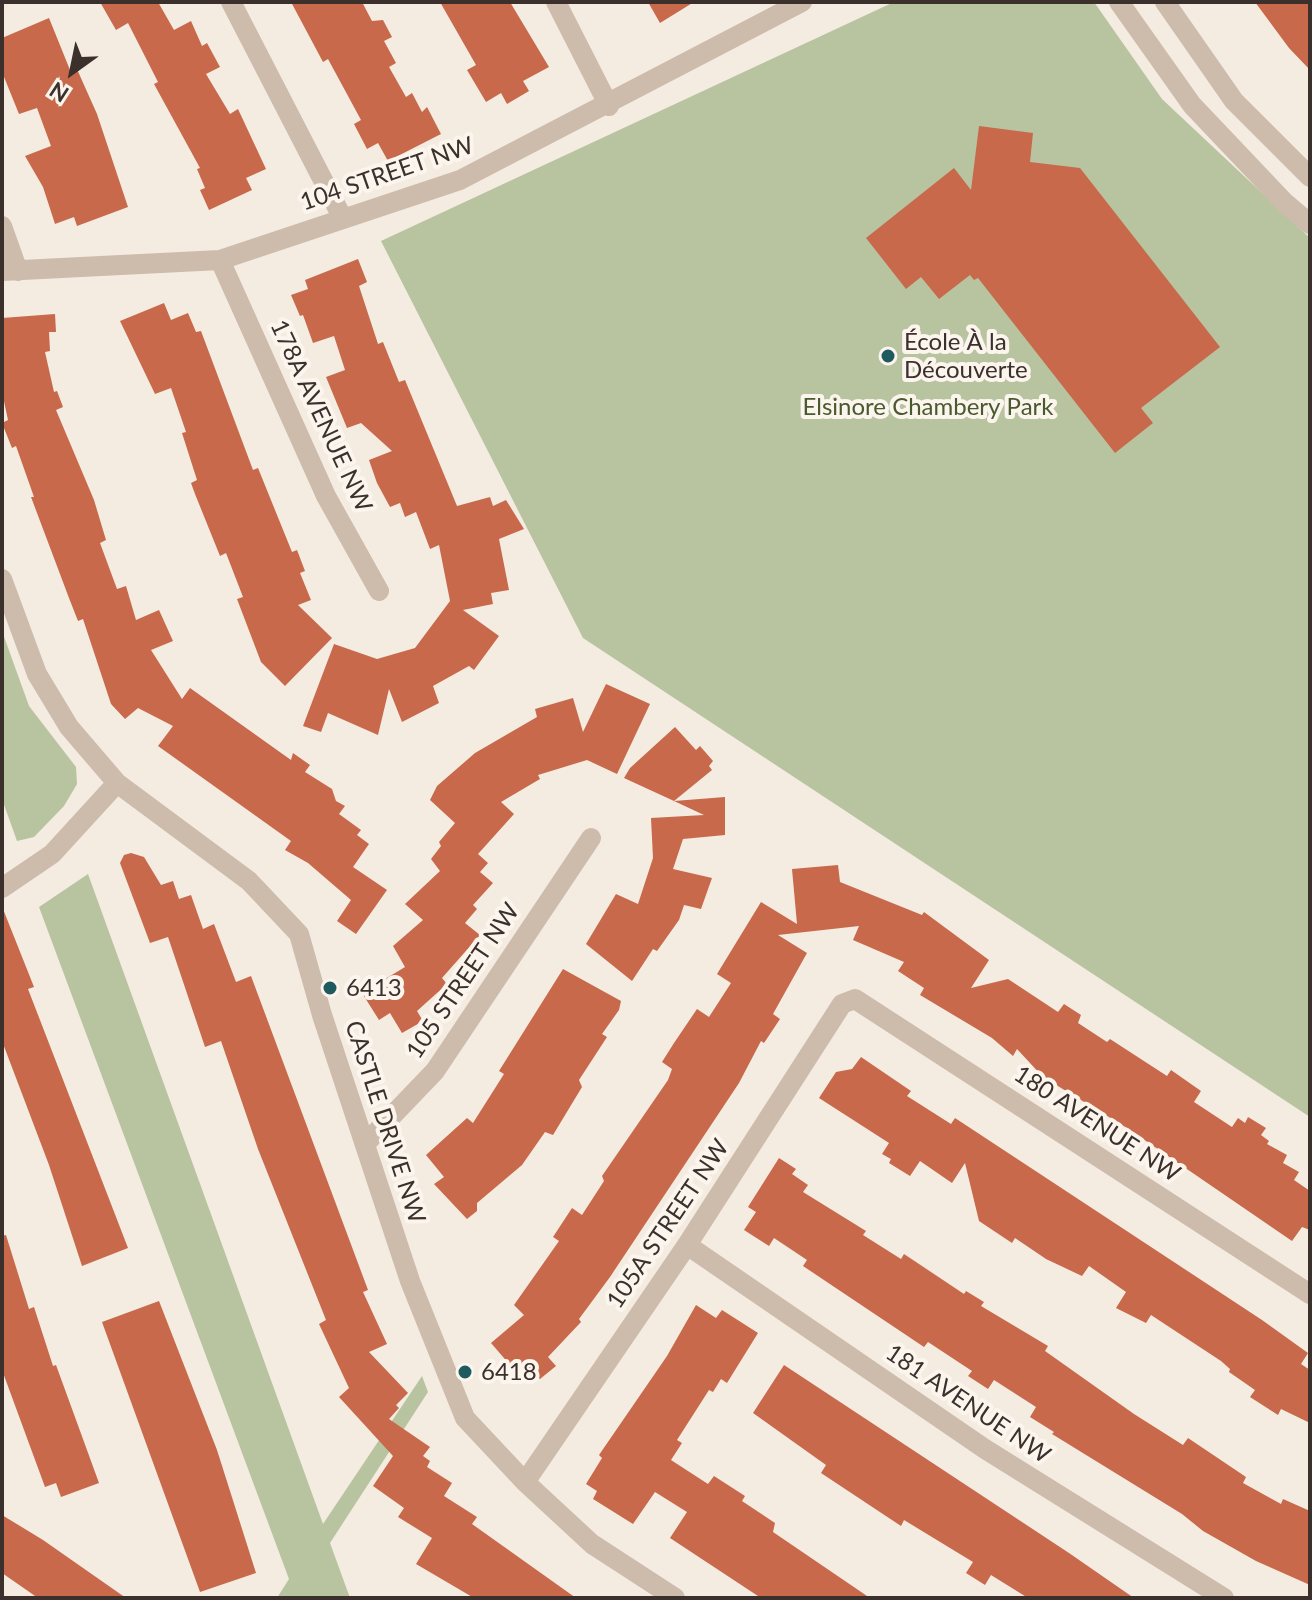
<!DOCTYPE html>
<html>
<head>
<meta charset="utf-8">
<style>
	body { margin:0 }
	#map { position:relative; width:1312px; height:1600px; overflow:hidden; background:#f4ebe1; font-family:Lato,sans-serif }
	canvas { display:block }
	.frame { position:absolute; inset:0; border:4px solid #3b302b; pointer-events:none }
	.north { position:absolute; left:32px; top:32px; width:80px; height:80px; -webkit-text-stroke:6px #fbf5ee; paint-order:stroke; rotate:213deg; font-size:22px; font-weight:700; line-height:32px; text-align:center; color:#3b302b }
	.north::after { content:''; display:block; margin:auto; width:28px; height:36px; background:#3b302b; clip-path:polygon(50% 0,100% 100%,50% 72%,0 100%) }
</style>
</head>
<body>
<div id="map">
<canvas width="1312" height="1600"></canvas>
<div class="frame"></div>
<div class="north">N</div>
</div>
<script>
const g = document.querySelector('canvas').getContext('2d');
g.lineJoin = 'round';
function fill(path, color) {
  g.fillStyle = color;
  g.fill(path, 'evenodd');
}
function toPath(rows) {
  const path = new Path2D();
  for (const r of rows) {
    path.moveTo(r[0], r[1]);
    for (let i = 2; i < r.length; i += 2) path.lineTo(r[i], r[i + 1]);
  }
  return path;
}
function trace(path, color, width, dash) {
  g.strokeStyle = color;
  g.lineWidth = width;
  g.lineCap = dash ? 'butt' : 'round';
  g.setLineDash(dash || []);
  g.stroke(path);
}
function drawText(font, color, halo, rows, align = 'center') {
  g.font = font + ' Lato,sans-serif';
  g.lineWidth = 8;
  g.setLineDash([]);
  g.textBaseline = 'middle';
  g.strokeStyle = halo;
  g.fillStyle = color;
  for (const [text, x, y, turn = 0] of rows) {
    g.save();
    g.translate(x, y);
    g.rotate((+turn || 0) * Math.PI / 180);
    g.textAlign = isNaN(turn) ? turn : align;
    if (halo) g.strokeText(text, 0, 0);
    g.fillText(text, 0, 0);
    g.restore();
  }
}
fill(toPath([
	[894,2,1094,2,1162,99,1310,238,1310,1117,583,638,381,241],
	[2,631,29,706,76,767,77,784,64,806,34,837,17,841,2,799],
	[88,874,323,1524,422,1376,428,1392,330,1543,350,1598,277,1598,289,1579,39,907]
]), '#b8c4a0');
fill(toPath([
	[100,2,158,2,174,30,191,21,202,46,207,43,220,67,206,74,230,114,238,109,266,169,246,178,252,190,209,210,200,190,205,188,197,169,200,168,154,84,158,82,128,23,116,30],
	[291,2,362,2,372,21,383,20,392,37,384,41,396,63,389,67,406,97,412,93,422,112,427,107,441,134,388,161,378,143,367,149,354,124,361,120,328,59,323,62],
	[440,2,510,2,549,67,523,81,529,91,507,104,501,93,486,102,467,70,476,65],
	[648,2,694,2,660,23],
	[1255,2,1310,2,1310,70,1289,48],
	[49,18,70,70,76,67,97,114,128,207,77,226,74,217,55,224,43,187,25,156,51,146,37,108,19,114,2,72,2,38],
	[979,126,1033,133,1030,162,1080,168,1220,347,1141,408,1153,423,1115,453,978,278,974,280,970,275,939,299,921,277,906,289,866,238,954,168,971,190],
	[358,259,367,282,359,286,378,344,383,342,399,382,405,380,457,506,490,497,493,506,506,500,524,529,499,539,509,590,491,593,493,604,463,610,499,636,474,670,469,666,433,686,439,703,402,722,389,689,378,735,328,713,321,732,303,726,334,644,377,659,415,648,450,601,439,545,430,549,416,512,405,517,400,503,390,507,377,483,369,460,392,451,361,423,347,428,326,377,345,370,334,336,313,343,303,315,300,316,291,295,308,289,305,280],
	[164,303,171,320,188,313,196,332,201,331,253,470,258,468,292,552,297,550,305,571,300,573,311,600,298,605,332,638,285,686,261,662,237,599,243,597,226,553,220,556,195,494,191,483,197,480,182,433,186,432,171,388,155,394,120,321],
	[55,314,56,332,49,332,50,351,45,352,54,392,57,391,63,407,56,410,94,500,106,540,100,543,117,589,126,586,136,620,159,610,173,641,151,650,182,699,190,688,291,760,293,753,310,765,305,772,332,789,336,801,345,806,339,814,361,830,357,835,369,844,353,867,387,890,356,934,337,921,351,900,308,863,285,850,291,841,158,746,173,726,138,708,125,719,111,704,83,619,78,621,69,598,31,497,34,497,16,446,12,448,2,423,8,420,2,392,2,318],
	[606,684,650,704,617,774,587,760,538,775,540,779,501,802,514,814,478,854,488,863,480,872,493,883,473,905,477,909,465,923,480,935,442,978,447,984,417,1011,423,1021,402,1033,390,1013,379,1020,362,993,405,967,393,946,423,920,405,904,440,871,431,859,441,846,439,842,455,823,430,800,437,786,475,753,537,717,535,709,573,698,583,732],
	[675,727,696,750,700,746,713,761,709,766,712,770,674,801,624,778,630,768],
	[725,797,725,835,683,839,673,869,712,878,701,909,684,905,679,920,657,951,653,949,632,981,586,944,616,894,638,904,653,858,651,818,704,815,674,801],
	[131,853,144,857,161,885,173,881,179,899,191,895,203,929,214,924,236,982,251,976,368,1290,363,1292,387,1344,369,1352,408,1393,396,1405,399,1408,389,1419,430,1447,423,1456,430,1461,427,1467,452,1483,444,1496,477,1517,472,1524,576,1598,474,1598,416,1564,432,1538,398,1517,404,1508,373,1486,393,1456,339,1397,349,1388,319,1324,326,1320,258,1149,221,1041,205,1047,168,937,150,943,120,863,124,855],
	[838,865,840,882,922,915,924,912,989,960,971,988,1008,979,1058,1012,1064,1004,1081,1015,1078,1023,1107,1042,1110,1039,1167,1076,1171,1070,1201,1091,1194,1102,1232,1127,1238,1118,1245,1123,1248,1117,1266,1128,1261,1135,1269,1141,1267,1144,1287,1155,1283,1163,1299,1172,1294,1180,1310,1191,1310,1230,1302,1227,1292,1241,1127,1128,1043,1077,1017,1049,1013,1056,992,1038,920,995,924,988,898,971,904,962,853,940,859,926,778,935,807,953,773,1014,780,1019,764,1043,761,1041,739,1083,610,1277,579,1319,581,1322,548,1357,556,1366,540,1379,535,1375,532,1378,522,1366,516,1372,491,1343,524,1315,514,1305,559,1241,553,1237,572,1208,582,1215,604,1181,602,1176,668,1080,672,1069,662,1062,674,1043,697,1009,709,1017,731,983,717,974,761,902,797,924,792,869],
	[3,909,34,987,28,989,128,1248,82,1266,49,1165,2,1041],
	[563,969,621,1001,619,1010,602,1034,607,1037,579,1080,582,1087,553,1135,545,1132,522,1165,477,1203,477,1211,467,1219,434,1184,444,1177,426,1155,467,1118,473,1123,504,1074,499,1071],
	[861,1057,911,1091,907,1096,951,1124,955,1118,1262,1320,1308,1353,1301,1364,1310,1370,1310,1423,1281,1409,1278,1415,1250,1397,1255,1390,1229,1372,1230,1369,1221,1361,1151,1315,1146,1323,1116,1308,1126,1292,1089,1266,1082,1276,1046,1259,1015,1238,1012,1243,979,1221,965,1163,952,1183,920,1161,910,1176,889,1163,891,1159,882,1154,889,1143,819,1098,836,1072,852,1069],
	[779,1158,796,1169,792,1174,808,1185,803,1192,866,1231,863,1235,901,1259,904,1254,964,1294,966,1291,984,1302,981,1306,1048,1346,1045,1351,1134,1414,1183,1445,1188,1438,1246,1477,1243,1483,1281,1504,1283,1499,1310,1511,1310,1585,1256,1561,1203,1531,1182,1514,1052,1434,1054,1432,1030,1417,1036,1407,994,1380,988,1389,968,1376,972,1371,928,1342,924,1347,803,1266,807,1260,774,1238,769,1246,744,1230,756,1212,748,1207],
	[6,1235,29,1309,34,1307,53,1366,56,1365,99,1483,61,1497,56,1483,45,1487,2,1370,2,1236],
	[159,1301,217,1450,256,1573,200,1592,102,1322],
	[696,1305,716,1318,722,1310,758,1333,727,1383,721,1379,713,1392,709,1390,677,1440,682,1443,671,1460,708,1484,714,1476,745,1496,742,1501,775,1523,773,1532,870,1598,761,1598,670,1538,687,1512,655,1492,633,1524,593,1499,597,1491,586,1484,602,1458,599,1455,667,1356],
	[784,1365,1069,1553,1134,1598,1028,1598,991,1575,985,1585,966,1573,973,1562,904,1520,901,1526,821,1473,826,1465,753,1413],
	[2,1515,43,1540,126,1598,38,1598,2,1573]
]), '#c8694b');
trace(toPath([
	[231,2,342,217],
	[556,2,609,106],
	[1119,2,1192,105,1284,202,1310,224],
	[1165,2,1234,101,1310,177],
	[2,226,18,271],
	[220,260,326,496,379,591],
	[2,271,220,260,460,180,802,2],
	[2,579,37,674,69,727,117,783,249,881,299,934,322,1015,410,1281,465,1418,525,1482,592,1544,675,1598],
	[2,888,52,854,117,783],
	[365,1144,435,1071,591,838],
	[687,1245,985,1449,1224,1598],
	[525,1482,687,1245,842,1004,855,999,1310,1294]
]), '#cdbbac', 20);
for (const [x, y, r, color] of [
	[888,356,8,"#1f5a5e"],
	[330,988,8,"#1f5a5e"],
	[465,1372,8,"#1f5a5e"]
]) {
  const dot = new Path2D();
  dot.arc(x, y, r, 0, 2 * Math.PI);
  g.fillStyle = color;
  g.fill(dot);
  trace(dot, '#fbf5ee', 3);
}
drawText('24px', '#3b302b', '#fbf5ee', [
	["104 STREET NW",387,174,-19],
	["178A AVENUE NW",321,416,65],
	["105 STREET NW",463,981,-56],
	["CASTLE DRIVE NW",385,1122,72],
	["180 AVENUE NW",1097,1124,33],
	["105A STREET NW",668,1224,-56],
	["181 AVENUE NW",968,1404,34]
]);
drawText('24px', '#3b302b', '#fbf5ee', [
	["École À la",904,342],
	["Découverte",904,370],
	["6413",346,988],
	["6418",481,1372]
], 'left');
drawText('24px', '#4a5a2e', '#fbf5ee', [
	["Elsinore Chambery Park",928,407]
]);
</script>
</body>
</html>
